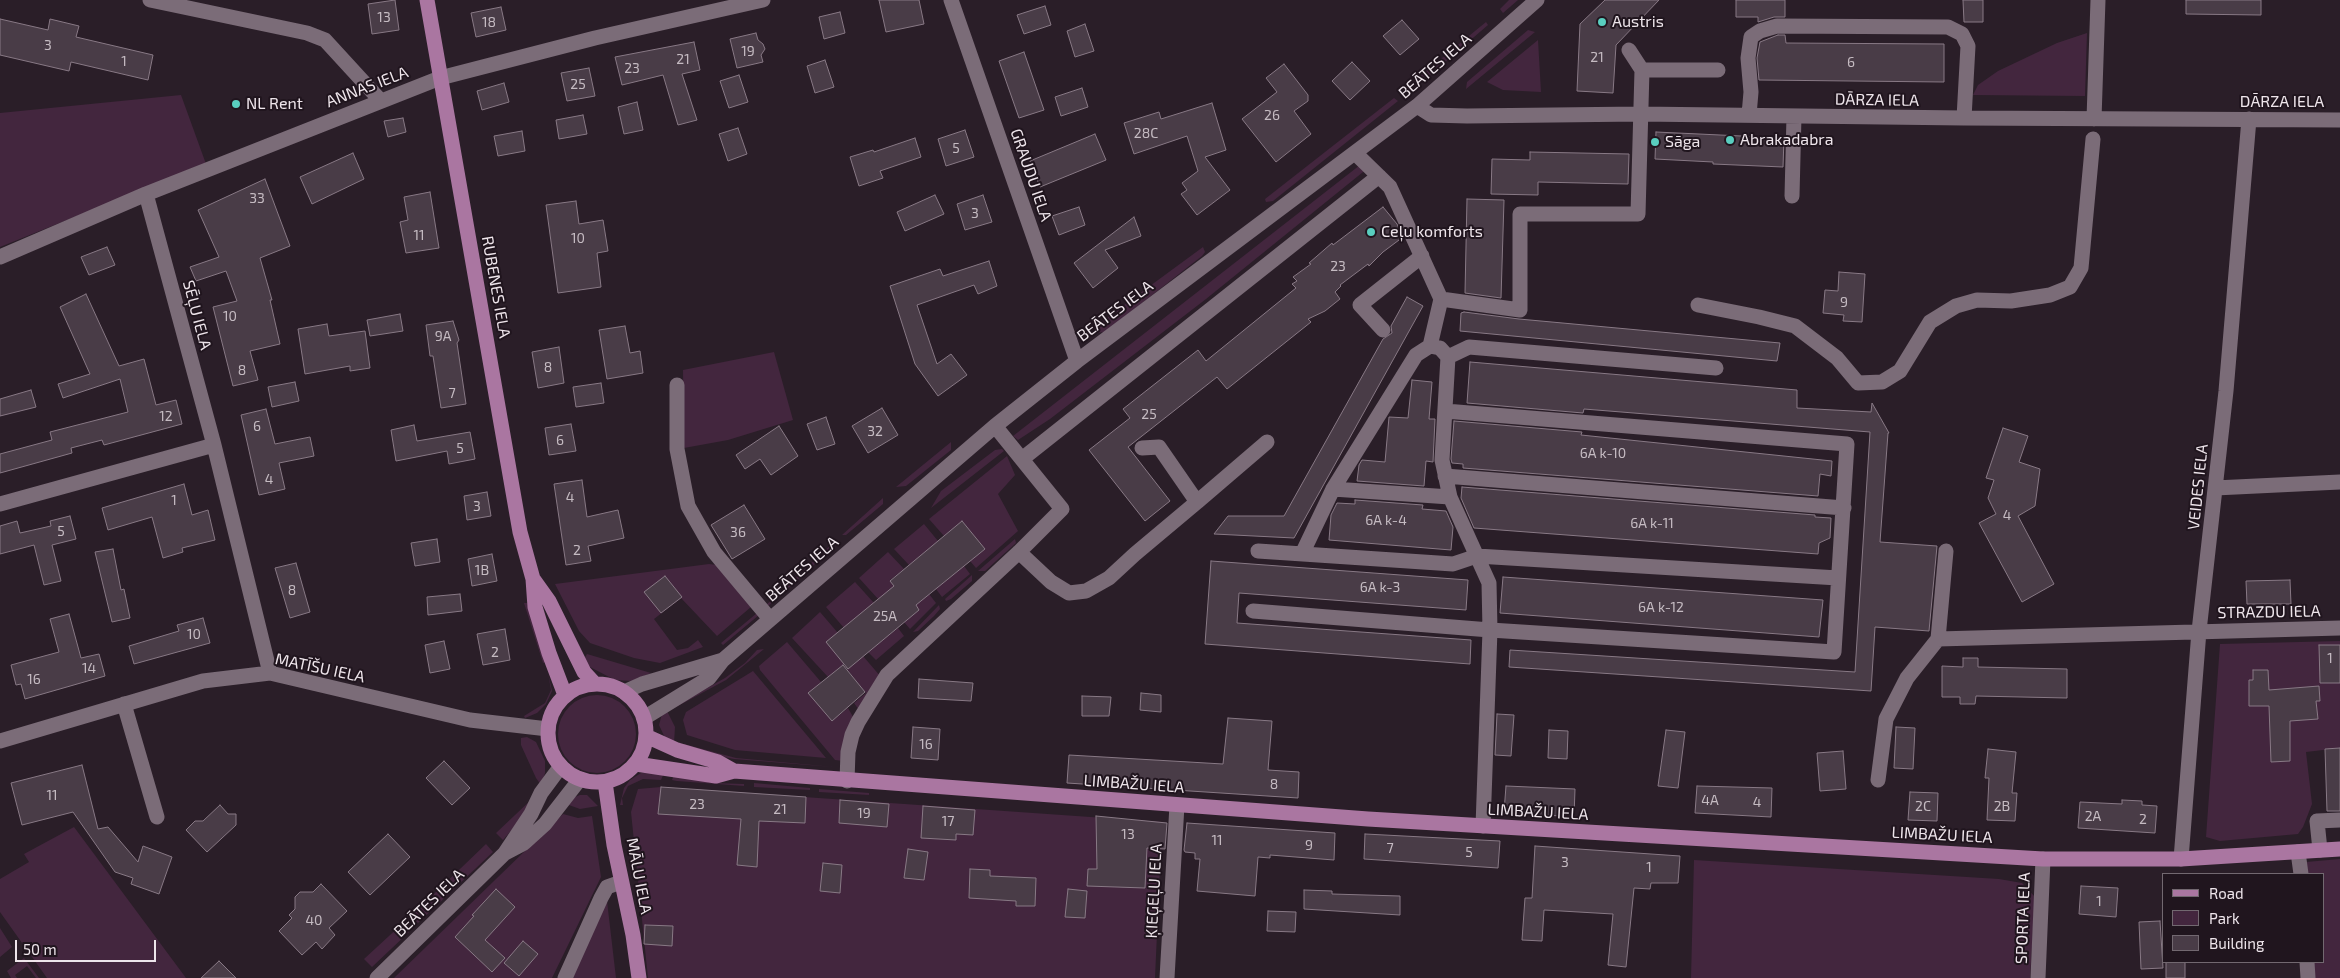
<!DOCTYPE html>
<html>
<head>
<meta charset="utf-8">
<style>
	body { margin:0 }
	#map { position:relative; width:2340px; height:978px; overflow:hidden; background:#2a1e28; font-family:"Exo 2",sans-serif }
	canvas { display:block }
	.legend { position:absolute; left:2162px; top:873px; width:162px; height:90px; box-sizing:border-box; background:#20151e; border:1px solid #726870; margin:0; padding:6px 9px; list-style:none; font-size:15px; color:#eee5eb }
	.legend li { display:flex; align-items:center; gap:10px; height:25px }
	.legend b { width:25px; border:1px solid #726870 }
	.scale { position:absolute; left:15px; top:940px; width:141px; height:22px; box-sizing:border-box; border:2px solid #eee5eb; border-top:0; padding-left:6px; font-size:15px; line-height:18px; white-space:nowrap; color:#eee5eb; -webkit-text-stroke:4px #20151e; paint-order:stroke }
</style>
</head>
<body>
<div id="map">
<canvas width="2340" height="978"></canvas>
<ul class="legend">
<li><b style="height:6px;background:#aa76a1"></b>Road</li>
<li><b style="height:14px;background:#43263e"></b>Park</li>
<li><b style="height:14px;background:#493c47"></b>Building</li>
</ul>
<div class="scale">50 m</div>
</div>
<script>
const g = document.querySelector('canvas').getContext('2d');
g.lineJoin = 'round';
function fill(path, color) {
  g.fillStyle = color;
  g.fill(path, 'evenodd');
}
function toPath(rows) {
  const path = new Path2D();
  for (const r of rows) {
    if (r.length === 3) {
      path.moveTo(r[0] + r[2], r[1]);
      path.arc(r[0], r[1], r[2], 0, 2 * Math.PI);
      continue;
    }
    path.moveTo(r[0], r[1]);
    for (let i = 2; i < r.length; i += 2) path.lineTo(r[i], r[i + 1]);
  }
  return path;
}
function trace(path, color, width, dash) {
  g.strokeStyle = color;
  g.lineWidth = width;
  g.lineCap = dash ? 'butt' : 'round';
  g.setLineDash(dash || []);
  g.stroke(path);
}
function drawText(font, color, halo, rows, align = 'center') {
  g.font = font + ' "Exo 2",sans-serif';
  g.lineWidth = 4;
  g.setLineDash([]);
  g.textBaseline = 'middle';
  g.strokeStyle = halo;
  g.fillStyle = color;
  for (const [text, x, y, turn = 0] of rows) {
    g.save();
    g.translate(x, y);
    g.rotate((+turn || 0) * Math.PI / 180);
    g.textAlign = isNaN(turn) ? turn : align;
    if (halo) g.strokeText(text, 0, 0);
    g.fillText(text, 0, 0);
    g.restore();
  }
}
fill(toPath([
	[1509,0,1518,0,1503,13,1500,9],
	[1486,22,1488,25,1416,87,1409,88,1409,85],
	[1528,30,1535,32,1466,89,1467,82],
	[2087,33,2085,96,1973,95,1978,85,1998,71,2057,43],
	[1538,40,1541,92,1503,90,1487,82],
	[181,95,206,164,0,247,0,113],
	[1394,98,1398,101,1273,201,1266,202,1265,199],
	[1360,165,1368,168,1206,299,1050,419,1018,440,1013,436],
	[1203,247,1205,252,1202,256,1105,332,1095,333,1090,330],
	[774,352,793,420,728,440,684,448,683,370],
	[951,442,951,450,906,486,896,487],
	[1002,449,1004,451,931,508,941,491,995,450],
	[1007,456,1015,475,998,494,1018,531,976,568,970,561,985,549,962,521,944,536,929,519],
	[883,498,883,504,846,535,842,535],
	[924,524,938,541,909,565,894,549],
	[1015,539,1016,543,985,571,978,571],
	[834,542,834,547,767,607,765,606],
	[888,552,904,569,890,580,894,587,879,600,859,578],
	[709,564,717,565,751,607,717,636,681,598,654,619,677,650,688,648,698,640,703,647,660,663,634,658,590,643,579,631,555,584],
	[964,566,970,574,942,597,936,589],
	[972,575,972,581,951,599,946,601,945,599],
	[855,582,874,603,844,628,826,607],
	[929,594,936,603,910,629,904,622,919,610,916,605],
	[524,603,527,603,545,662,543,663],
	[939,605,940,609,934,616,918,631,913,632],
	[820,612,838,633,844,664,828,677,792,638],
	[757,613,759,615,723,645,721,643],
	[898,628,904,636,876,660,868,652],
	[2340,641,2340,748,2306,752,2312,804,2303,827,2298,834,2220,841,2206,837,2220,644],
	[787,642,821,682,809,693,832,721,848,708,856,722,843,761,835,760,760,670,759,666],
	[764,649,726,680,676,707,682,702,725,678,745,663,757,650],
	[587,654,651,673,632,681,615,680,588,666,584,659],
	[863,656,881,677,861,713,854,703,866,693,847,669],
	[753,671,826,758,735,750,687,735,683,720,686,712],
	[548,673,552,691,546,704,537,713,525,718,524,716,545,703,551,690],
	[597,734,39],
	[667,711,675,727,674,743,666,740,659,725,662,714],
	[527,737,536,742,545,761,545,773,541,785,536,778,521,745,521,738],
	[684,744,736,758,834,767,734,759,713,755,684,746],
	[655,772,664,773,661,780,643,779,628,786,622,798,623,805,620,805,624,788,630,780,641,773],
	[674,775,712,783,744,784,744,786,677,781,672,780],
	[754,783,810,788,810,790,754,787],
	[661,787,1162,822,1155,978,648,978,631,812,638,789],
	[819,789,869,793,869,795,819,792],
	[580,795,587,795,598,806,580,809,566,804,572,798],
	[533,798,520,820,503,840,496,833],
	[563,814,578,818,592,816,601,877,552,978,394,978],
	[74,827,186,978,47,978,0,912,0,879,29,862,24,854],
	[486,844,493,852,418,923,411,916],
	[2340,859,2340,978,2315,978,2314,962,2324,962,2324,874,2308,874,2306,862],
	[1694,860,1999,879,2022,883,2035,897,2030,978,1691,978],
	[607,901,616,978,570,978],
	[402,924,409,932,372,967,364,959],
	[0,928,12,947,0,957],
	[24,958,39,978,36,978,27,966,15,975,17,978,11,978,7,971]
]), '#43263e');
const building = toPath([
	[395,0,399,30,372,34,368,4,395,0],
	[879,0,919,0,924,24,886,32,879,0],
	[1605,0,1659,0,1616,45,1613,93,1577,91,1580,24,1605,0],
	[1736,0,1785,0,1785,17,1774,17,1758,22,1758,17,1736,17,1736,0],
	[1963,0,1983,0,1983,22,1964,22,1963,0],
	[2186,0,2261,0,2261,15,2186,14,2186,0],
	[1045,6,1051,25,1024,34,1017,15,1045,6],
	[501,7,506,30,476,37,471,13,501,7],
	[840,12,845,33,824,39,819,17,840,12],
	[0,19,48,30,50,19,79,26,76,37,153,55,148,80,71,62,69,71,0,55,0,19],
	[1402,20,1419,39,1400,55,1383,36,1402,20],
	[1085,24,1094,51,1075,57,1067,31,1085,24],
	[756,33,758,40,763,44,765,49,761,55,763,62,737,68,730,39,756,33],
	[1778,35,1785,35,1786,43,1944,44,1944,82,1759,80,1757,58,1760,42,1778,35],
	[694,42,700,70,682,74,697,120,678,125,663,75,622,85,615,57,694,42],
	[1024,52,1044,110,1019,118,999,61,1024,52],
	[825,60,834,87,815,93,807,66,825,60],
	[1352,62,1370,81,1350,100,1332,81,1352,62],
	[1284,64,1308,95,1308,101,1294,111,1311,134,1276,162,1242,119,1277,92,1266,78,1284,64],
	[589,68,595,96,567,101,561,73,589,68],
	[739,75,748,102,729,108,720,81,739,75],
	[504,83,509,102,482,110,477,91,504,83],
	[1082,88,1088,107,1061,116,1055,97,1082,88],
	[637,102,643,130,624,134,618,107,637,102],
	[1212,103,1226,150,1205,157,1230,190,1197,215,1181,194,1187,190,1182,183,1198,171,1187,136,1134,154,1124,123,1159,112,1161,119,1212,103],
	[583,115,587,134,559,139,556,120,583,115],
	[403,118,406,132,388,137,384,121,403,118],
	[738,128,747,154,728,161,719,134,738,128],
	[965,130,974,157,946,166,938,139,965,130],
	[522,131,525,151,498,156,494,136,522,131],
	[1656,132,1784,138,1783,167,1713,164,1713,162,1655,159,1656,132],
	[1095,134,1106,160,1040,187,1030,161,1095,134],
	[915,138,921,157,880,171,883,178,859,186,850,157,873,150,874,152,915,138],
	[1530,152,1629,154,1628,184,1538,182,1538,195,1491,194,1492,159,1530,160,1530,152],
	[353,153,364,179,312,204,300,177,353,153],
	[265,179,290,246,260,258,272,300,270,300,280,344,250,351,258,380,233,386,213,307,237,301,226,271,196,281,190,267,219,257,198,210,265,179],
	[430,192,439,248,406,253,400,222,408,220,404,197,430,192],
	[935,195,944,214,905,231,897,212,935,195],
	[983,195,992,222,965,230,957,204,983,195],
	[1467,199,1504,200,1501,298,1465,293,1467,199],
	[576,201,579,224,603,220,608,251,597,253,601,287,558,293,546,205,576,201],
	[1079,207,1085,225,1059,235,1052,216,1079,207],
	[1383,207,1397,224,1403,237,1383,252,1369,266,1368,264,1340,285,1341,286,1335,292,1340,299,1325,311,1308,319,1311,322,1227,389,1217,377,1128,447,1170,501,1145,521,1089,450,1130,418,1123,409,1198,350,1206,361,1296,288,1292,284,1297,281,1293,277,1311,264,1309,263,1332,243,1333,245,1383,207],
	[1134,217,1141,236,1105,250,1118,268,1093,288,1074,263,1134,217],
	[107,247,115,265,89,275,81,257,107,247],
	[989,261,997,286,978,294,974,285,917,305,937,364,951,354,967,375,938,396,915,364,890,286,940,269,943,276,989,261],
	[1839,272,1865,274,1862,322,1843,321,1844,315,1823,313,1825,290,1838,291,1839,272],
	[86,294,119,366,144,359,156,405,176,400,182,424,104,445,102,440,71,448,72,453,0,473,0,454,52,440,50,432,128,412,120,379,63,398,58,384,90,374,60,307,86,294],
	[1407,297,1423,306,1294,538,1214,534,1228,516,1284,516,1383,339,1392,333,1391,326,1407,297],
	[1464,312,1519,319,1780,343,1777,361,1460,331,1461,313,1464,312],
	[400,314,403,331,370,336,367,320,400,314],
	[453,321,459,340,457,343,466,404,441,408,433,356,430,356,426,325,453,321],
	[327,324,329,336,365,331,370,368,350,371,350,366,305,374,298,329,327,324],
	[625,326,630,353,640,351,643,373,607,379,599,330,625,326],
	[559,347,564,383,538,388,532,352,559,347],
	[1470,362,1797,390,1797,408,1871,412,1872,403,1889,433,1888,433,1880,542,1937,546,1929,631,1875,627,1871,691,1509,667,1510,650,1855,672,1870,432,1584,409,1583,413,1467,403,1470,362],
	[1412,380,1432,382,1429,419,1435,419,1433,462,1426,461,1424,486,1357,481,1359,465,1362,460,1385,462,1389,417,1408,418,1412,380],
	[295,382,299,401,272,407,268,387,295,382],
	[601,383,604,403,576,407,573,387,601,383],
	[31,390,36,407,0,416,0,399,31,390],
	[882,408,898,435,868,453,852,426,882,408],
	[266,409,275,444,310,437,314,456,279,463,285,489,259,495,241,415,266,409],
	[826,417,835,444,817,450,807,424,826,417],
	[1454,421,1582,432,1581,435,1832,461,1831,476,1820,474,1818,496,1463,468,1463,464,1452,463,1451,459,1454,421],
	[571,424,576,451,549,455,545,428,571,424],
	[414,425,417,441,470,432,475,459,449,464,447,451,396,461,391,430,414,425],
	[779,426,798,456,771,475,760,459,745,469,736,455,779,426],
	[2003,428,2028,436,2019,462,2040,469,2035,506,2018,516,2054,584,2022,602,1979,523,1996,514,1988,498,1994,480,1986,478,2003,428],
	[582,480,587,517,618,510,624,538,588,546,591,561,566,565,554,484,582,480],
	[184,484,192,515,208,510,215,540,182,548,183,552,163,558,152,517,108,530,102,508,184,484],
	[1462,487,1815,515,1815,517,1831,518,1830,538,1819,543,1818,554,1474,528,1461,498,1462,487],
	[487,492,491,516,467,520,464,496,487,492],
	[1355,500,1423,505,1422,509,1446,511,1453,527,1451,550,1329,540,1331,515,1337,503,1355,504,1355,500],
	[744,505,765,539,732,559,711,525,744,505],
	[70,516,76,539,52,545,61,581,44,585,34,545,0,554,0,526,17,521,20,533,51,526,50,521,70,516],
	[962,521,985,549,916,605,919,610,848,669,826,642,894,586,890,581,962,521],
	[437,539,440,562,415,566,411,543,437,539],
	[113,549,121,590,124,589,130,618,112,622,95,552,113,549],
	[492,554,497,581,472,586,468,559,492,554],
	[1211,561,1468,580,1466,610,1239,593,1237,623,1471,640,1470,664,1205,644,1211,561],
	[296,563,310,612,290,618,275,568,296,563],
	[665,576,682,597,661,613,644,592,665,576],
	[1503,577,1823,600,1819,637,1500,613,1503,577],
	[2290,580,2291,604,2247,604,2246,581,2290,580],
	[460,594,462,611,428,615,427,597,460,594],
	[69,614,81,658,99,654,105,676,25,699,21,684,16,685,11,665,59,652,50,619,69,614],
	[203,618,210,643,134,664,129,646,179,631,177,625,203,618],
	[505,629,510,660,483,665,477,634,505,629],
	[444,641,450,669,430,673,425,645,444,641],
	[2319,645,2340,645,2340,683,2320,683,2319,645],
	[1963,658,1978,658,1978,667,2067,669,2067,698,1976,696,1975,704,1960,704,1960,697,1942,697,1942,666,1963,667,1963,658],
	[843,665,865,692,832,721,808,693,843,665],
	[2253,670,2268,670,2269,690,2319,686,2320,701,2316,701,2318,719,2290,721,2290,761,2271,762,2269,706,2249,706,2249,680,2253,680,2253,670],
	[919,679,973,683,971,701,918,698,919,679],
	[1141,693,1161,695,1161,712,1140,710,1141,693],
	[1082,696,1111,697,1109,716,1082,716,1082,696],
	[1497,714,1514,715,1511,756,1495,755,1497,714],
	[1228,718,1272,721,1268,770,1299,772,1298,798,1067,783,1069,755,1223,764,1228,718],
	[913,727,940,729,938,760,911,758,913,727],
	[1896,727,1915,728,1913,769,1894,768,1896,727],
	[1549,730,1568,731,1567,759,1548,758,1549,730],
	[1666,730,1685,732,1678,788,1658,786,1666,730],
	[2340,748,2340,811,2327,811,2325,749,2340,748],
	[1988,749,2016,752,2012,793,2017,793,2015,821,1987,820,1989,778,1985,778,1988,749],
	[1843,751,1846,789,1820,791,1817,753,1843,751],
	[444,761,470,788,452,805,426,778,444,761],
	[82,765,98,829,108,827,138,862,143,846,172,857,159,894,131,884,133,878,115,872,73,812,22,825,11,783,82,765],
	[1506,786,1575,789,1574,817,1504,812,1506,786],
	[1697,786,1772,788,1771,817,1695,813,1697,786],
	[661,787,806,797,805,823,759,821,757,867,737,865,741,819,658,814,661,787],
	[1910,792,1938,793,1937,821,1908,820,1910,792],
	[840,800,889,804,887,827,839,823,840,800],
	[2122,800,2142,801,2142,805,2157,806,2155,833,2078,828,2080,802,2122,804,2122,800],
	[220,805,228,814,236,814,236,825,207,852,186,830,195,821,203,821,220,805],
	[923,806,975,810,973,835,956,834,956,840,921,838,923,806],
	[1096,816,1167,823,1165,849,1147,848,1145,888,1087,886,1088,869,1097,869,1096,816],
	[1187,823,1335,833,1334,860,1270,855,1270,858,1258,857,1255,896,1197,891,1200,859,1195,859,1195,853,1185,852,1184,850,1187,823],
	[388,834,410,857,370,895,348,872,388,834],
	[1365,834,1500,841,1498,868,1364,859,1365,834],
	[1535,846,1680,856,1678,883,1651,883,1650,889,1634,888,1626,967,1608,965,1613,914,1544,910,1542,941,1522,940,1525,898,1532,898,1535,846],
	[908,849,928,852,924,880,904,878,908,849],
	[823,863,842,865,840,893,820,891,823,863],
	[970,869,990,870,990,876,1036,878,1035,906,1016,906,1016,901,969,898,970,869],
	[321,884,347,911,329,928,335,935,322,949,316,942,302,955,279,931,292,918,289,915,295,909,295,897,300,892,313,892,321,884],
	[2081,886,2118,888,2116,917,2079,914,2081,886],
	[496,889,515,907,485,940,505,958,492,972,455,937,474,916,472,915,496,889],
	[1068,889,1087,891,1085,918,1065,917,1068,889],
	[1304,890,1332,891,1332,894,1400,896,1400,915,1304,909,1304,890],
	[1268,911,1296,912,1295,932,1267,931,1268,911],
	[2160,921,2163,968,2141,969,2139,922,2160,921],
	[645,925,673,926,672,946,644,944,645,925],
	[523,941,538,954,519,976,504,963,523,941],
	[219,961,236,978,201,978,219,961],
	[2166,962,2185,962,2185,978,2166,978,2166,962]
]);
fill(building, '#493c47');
trace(building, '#887985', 1);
trace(toPath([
	[150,0,307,33,325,40,380,100],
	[951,0,1077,361],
	[1629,50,1642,70],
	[1417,106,1431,115,1467,116,1640,114,1964,118,2340,120],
	[1749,115,1751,92,1748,58,1751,37,1760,31,1777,26,1948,27,1962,34,1968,46,1964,118],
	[2094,119,2098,0],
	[1355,153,1390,187,1441,299,1430,346],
	[146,194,214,445,270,673],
	[1792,196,1794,116],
	[0,257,146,194,440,78,595,38,763,0],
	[1441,299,1520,310,1520,214,1638,214,1642,70,1718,70],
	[1698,305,1759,317,1795,326,1837,358,1858,383,1882,382,1900,371,1930,322,1956,306,1977,300,2011,301,2050,295,2070,287,2081,268,2093,139],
	[1383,330,1360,305,1422,256],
	[1448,357,1469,347,1716,368],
	[677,385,677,449,688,506,714,552,770,619],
	[1022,459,1379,176],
	[1445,476,1844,508],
	[2215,488,2340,482],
	[1333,489,1450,497],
	[1197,502,1267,442],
	[0,504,214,445],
	[1258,551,1453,564,1477,556,1838,578],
	[1019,552,1051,582,1069,593,1086,591,1109,578,1135,554,1197,502,1159,447,1142,448],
	[1302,554,1333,489,1416,355,1430,346,1440,348,1448,357,1442,460,1450,497,1489,583,1490,630,1483,826],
	[1253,611,1490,630,1834,652,1847,444,1445,411],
	[1938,639,1946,551],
	[624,692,642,684,723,660],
	[124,704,157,817],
	[644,718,709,678,723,660,995,426,1077,361,1417,106,1537,0],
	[0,741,203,681,270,673,470,720,548,729],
	[1878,780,1886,719,1907,678,1938,639,2340,628],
	[847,781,848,752,852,735,858,722,887,675,1019,552,1062,509,995,426],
	[2320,850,2317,821,2340,820],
	[2298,852,2301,874],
	[505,853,524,843,545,824,580,779],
	[2181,859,2199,631,2226,391,2249,119],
	[2307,962,2308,978],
	[377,978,505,853,531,814,541,793,561,766],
	[565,978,601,898,607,887,621,882],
	[1167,978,1177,805],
	[2038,978,2043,859]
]), '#7b6c78', 15);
trace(toPath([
	[427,0,520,532,533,579,535,607,549,653,565,695],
	[534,580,549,601,584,672,595,684],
	[597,733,49],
	[646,736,677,750,718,762,734,771],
	[636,764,716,776,734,771,1368,819,2043,859,2181,859,2340,849],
	[605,782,614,845,633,935,639,978]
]), '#aa76a1', 15);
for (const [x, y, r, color] of [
	[1602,22,5,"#59cebf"],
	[236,104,5,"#59cebf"],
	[1730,140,5,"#59cebf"],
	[1655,142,5,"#59cebf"],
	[1371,232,5,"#59cebf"]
]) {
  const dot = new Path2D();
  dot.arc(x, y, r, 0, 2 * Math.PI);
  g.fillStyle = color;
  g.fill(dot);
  trace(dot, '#20151e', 2);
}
drawText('14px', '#c5bbc2', null, [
	["13",384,17],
	["18",489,22],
	["3",48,45],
	["19",748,51],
	["21",1597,57],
	["21",683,59],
	["1",124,61],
	["6",1851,62],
	["23",632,68],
	["25",578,84],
	["26",1272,115],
	["28C",1146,133],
	["5",956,148],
	["33",257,198],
	["3",975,213],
	["11",419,235],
	["10",578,238],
	["23",1338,266],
	["9",1844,302],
	["10",230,316],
	["9A",443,336],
	["8",548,367],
	["8",242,370],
	["7",452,393],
	["25",1149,414],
	["12",166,416],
	["6",257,426],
	["32",875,431],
	["6",560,440],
	["5",460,448],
	["6A k-10",1603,453],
	["4",269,479],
	["4",570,497],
	["1",174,500],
	["3",477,506],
	["4",2007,515],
	["6A k-4",1386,520],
	["6A k-11",1652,523],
	["5",61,531],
	["36",738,532],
	["2",577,550],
	["1B",482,570],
	["6A k-3",1380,587],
	["8",292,590],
	["6A k-12",1661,607],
	["25A",885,616],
	["10",194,634],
	["2",495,652],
	["1",2330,658],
	["14",89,668],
	["16",34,679],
	["16",926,744],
	["8",1274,784],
	["11",52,795],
	["4A",1710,800],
	["4",1757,802],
	["23",697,804],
	["2C",1923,806],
	["2B",2002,806],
	["21",780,809],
	["19",864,813],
	["2A",2093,816],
	["2",2143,819],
	["17",948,821],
	["13",1128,834],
	["11",1217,840],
	["9",1309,845],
	["7",1390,848],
	["5",1469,852],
	["3",1565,862],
	["1",1649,867],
	["1",2099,901],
	["40",314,920]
]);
drawText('16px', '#eee5eb', '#20151e', [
	["Austris",1612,22],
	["NL Rent",246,104],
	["Abrakadabra",1740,140],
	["Sāga",1665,142],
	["Ceļu komforts",1381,232]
], 'left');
drawText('16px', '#eee5eb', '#20151e', [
	["BEĀTES IELA",1435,66,-41],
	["ANNAS IELA",367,87,-21],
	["DĀRZA IELA",1877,100,1],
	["DĀRZA IELA",2282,102],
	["GRAUDU IELA",1031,175,71],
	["RUBENES IELA",496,287,80],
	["BEĀTES IELA",1115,311,-37],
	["SĒĻU IELA",197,315,75],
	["VEIDES IELA",2198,487,-84],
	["BEĀTES IELA",802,569,-41],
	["STRAZDU IELA",2269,612,-1],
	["MATĪŠU IELA",320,668,12],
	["LIMBAŽU IELA",1134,784,4],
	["LIMBAŽU IELA",1538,812,3],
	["LIMBAŽU IELA",1942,835,3],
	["MĀLU IELA",639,876,79],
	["ĶIEĢEĻU IELA",1154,891,-87],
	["BEĀTES IELA",429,903,-44],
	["SPORTA IELA",2023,918,-88]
]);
</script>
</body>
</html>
